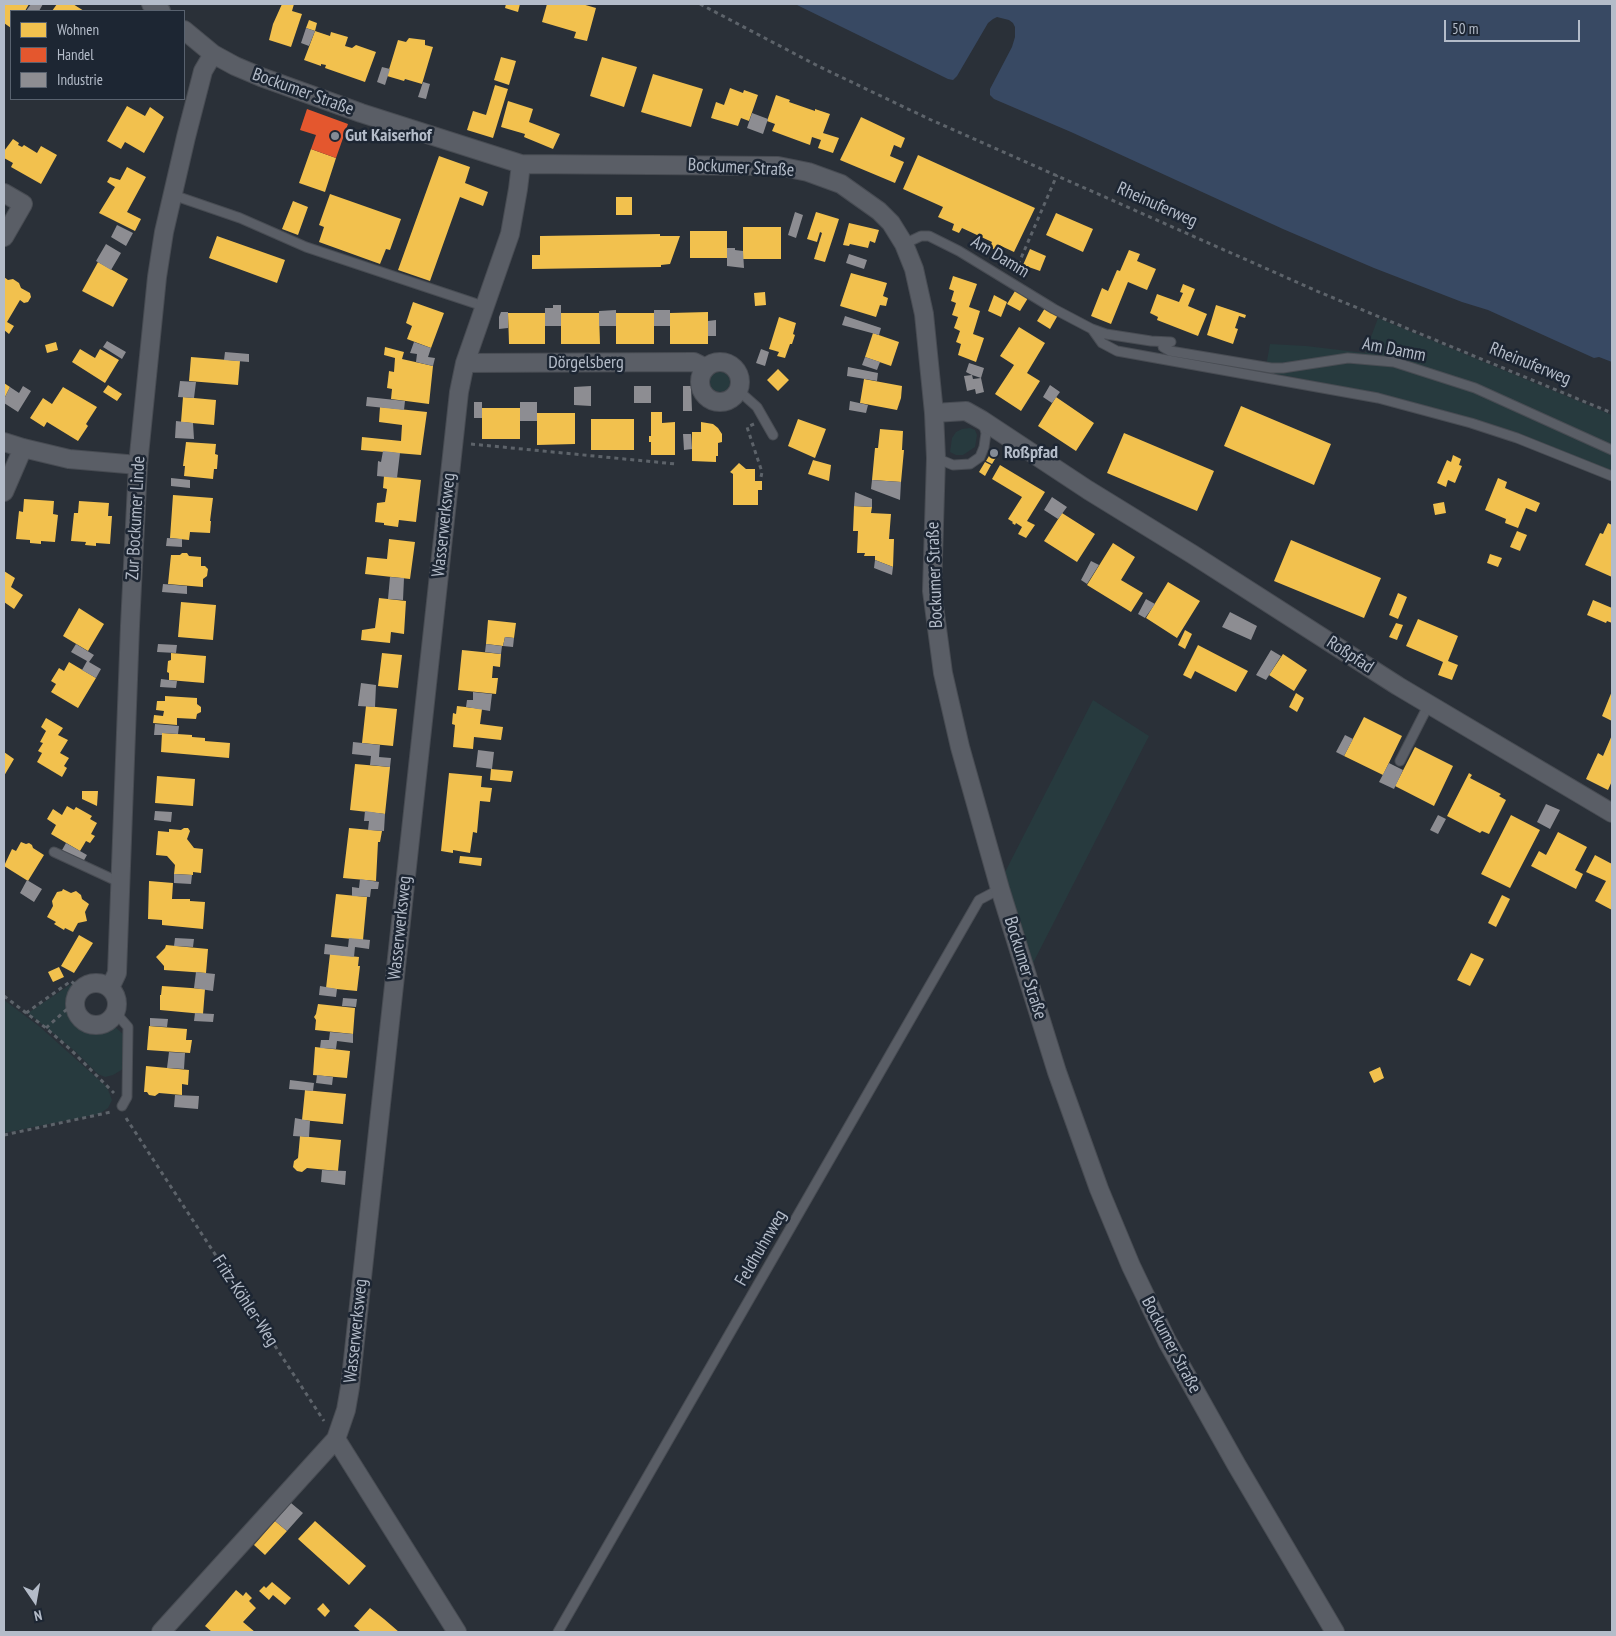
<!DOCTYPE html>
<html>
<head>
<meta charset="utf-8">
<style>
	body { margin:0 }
	#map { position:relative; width:1616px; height:1636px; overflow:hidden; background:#2a3038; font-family:"PT Sans Narrow",sans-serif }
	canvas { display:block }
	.frame { position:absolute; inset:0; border:5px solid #b4bcc9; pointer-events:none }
	.legend { position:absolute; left:10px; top:10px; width:175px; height:90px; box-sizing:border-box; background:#1d2633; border:1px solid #59626f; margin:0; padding:6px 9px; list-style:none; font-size:15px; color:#b4bcc9 }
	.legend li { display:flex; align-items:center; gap:10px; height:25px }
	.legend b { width:25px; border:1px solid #59626f }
	.north { position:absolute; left:10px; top:1576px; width:50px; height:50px; -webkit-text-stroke:4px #1d2633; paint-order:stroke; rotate:168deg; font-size:14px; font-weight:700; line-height:20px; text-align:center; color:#b4bcc9 }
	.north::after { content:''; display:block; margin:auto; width:18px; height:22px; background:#b4bcc9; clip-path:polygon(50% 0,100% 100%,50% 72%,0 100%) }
	.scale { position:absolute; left:1444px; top:20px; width:136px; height:22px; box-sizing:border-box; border:2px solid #b4bcc9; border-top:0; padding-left:6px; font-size:15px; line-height:18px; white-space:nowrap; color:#b4bcc9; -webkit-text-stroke:4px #1d2633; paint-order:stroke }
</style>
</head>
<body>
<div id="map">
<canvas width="1616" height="1636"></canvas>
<div class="frame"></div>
<ul class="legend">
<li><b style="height:14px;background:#f2c14e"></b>Wohnen</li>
<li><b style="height:14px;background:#e4572e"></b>Handel</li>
<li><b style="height:14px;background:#8d8d92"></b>Industrie</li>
</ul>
<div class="north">N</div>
<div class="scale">50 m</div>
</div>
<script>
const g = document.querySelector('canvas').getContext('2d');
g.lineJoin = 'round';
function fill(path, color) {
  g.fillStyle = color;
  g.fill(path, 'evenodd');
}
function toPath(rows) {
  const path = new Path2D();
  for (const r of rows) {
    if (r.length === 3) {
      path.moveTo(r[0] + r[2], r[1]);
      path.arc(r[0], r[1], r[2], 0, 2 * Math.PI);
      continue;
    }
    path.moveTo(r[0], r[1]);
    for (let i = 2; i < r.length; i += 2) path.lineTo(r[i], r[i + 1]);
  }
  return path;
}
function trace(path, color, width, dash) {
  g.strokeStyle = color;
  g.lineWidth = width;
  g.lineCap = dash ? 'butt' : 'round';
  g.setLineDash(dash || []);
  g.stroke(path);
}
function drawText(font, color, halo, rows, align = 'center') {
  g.font = font + ' "PT Sans Narrow",sans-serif';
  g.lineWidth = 5;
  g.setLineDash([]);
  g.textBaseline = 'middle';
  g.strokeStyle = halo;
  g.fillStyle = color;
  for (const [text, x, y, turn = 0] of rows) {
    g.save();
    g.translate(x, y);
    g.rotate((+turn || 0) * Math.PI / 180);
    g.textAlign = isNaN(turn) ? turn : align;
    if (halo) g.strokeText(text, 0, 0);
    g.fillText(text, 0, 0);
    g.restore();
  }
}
fill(toPath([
	[1378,318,1612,415,1612,471,1516,432,1472,418,1378,393,1265,372,1270,344,1306,346,1365,353],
	[720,382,10],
	[970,428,975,430,977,435,975,447,963,455,956,455,950,452,952,438,956,432,962,429],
	[1093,700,1149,736,1030,969,1001,880],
	[71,984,74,988,70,995,69,1005,71,1013,77,1024,82,1028,94,1031,101,1030,113,1025,124,1035,125,1063,123,1069,113,1075,105,1077,98,1074,76,1052,28,1013],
	[4,1000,40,1027,107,1087,112,1100,108,1108,99,1114,4,1133]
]), '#273a3e');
fill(toPath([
	[795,4,1612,4,1612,362,1599,357,1594,358,1488,310,1462,302,1374,268,1283,229,1071,132,994,99,990,95,990,89,1012,47,1015,37,1015,27,1013,23,1009,20,997,17,993,19,988,23,957,76,953,80,948,79]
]), '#384963');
fill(toPath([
	[4,4,29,4,25,11,11,11,11,28,4,23],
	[57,4,73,4,84,11,52,11],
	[282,4,294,4,292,11,302,14,291,47,269,40,273,24],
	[506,4,520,4,518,12,505,8],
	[547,4,582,4,596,8,587,41,574,38,576,32,542,22],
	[309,20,317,23,315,31,306,28],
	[315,31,330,36,331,32,348,37,345,46,352,48,356,45,376,52,365,82,325,68,326,65,321,64,321,66,304,60],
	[409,38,425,40,425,45,433,47,422,84,405,79,404,81,387,76,398,40,406,42],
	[501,57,516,61,509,85,494,80],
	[602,57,637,67,624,107,590,96],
	[653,74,703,89,691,127,641,112],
	[495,85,508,89,493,138,467,130,473,111,486,115],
	[730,88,743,93,744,90,758,95,749,121,741,118,738,126,711,118,716,102,724,105],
	[776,95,790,100,789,102,815,111,815,109,830,114,823,133,839,138,833,153,818,148,821,140,812,137,810,145,772,131,775,124,767,121],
	[508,101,533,109,529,122,560,134,553,149,524,137,525,134,501,127],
	[127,106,145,116,150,107,164,117,144,153,125,142,121,149,107,141],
	[861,117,905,138,901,148,894,145,890,156,904,162,895,183,840,160],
	[13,139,19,143,18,145,22,147,24,145,37,153,41,146,57,155,41,184,11,167,13,163,4,158,4,151],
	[311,149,336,158,325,192,299,183],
	[918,155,1035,208,1014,252,999,245,997,251,990,247,992,242,962,228,959,233,952,230,954,224,938,217,943,207,903,189],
	[439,156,470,167,465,183,488,192,483,206,460,197,430,281,398,270],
	[127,167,146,177,127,212,141,219,135,231,99,213,115,187,107,182,110,177,120,180],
	[330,194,401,219,390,250,386,249,380,264,319,242,324,227,319,225],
	[616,197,632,197,632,215,616,215],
	[293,201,308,207,298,235,282,229],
	[816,212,839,219,825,262,814,259,822,233,820,232,817,242,807,239],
	[1056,213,1093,229,1083,252,1046,235],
	[849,223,879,230,875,243,870,241,868,248,850,244,849,246,843,245],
	[743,227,781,227,781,259,743,259],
	[690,231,727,231,727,258,690,258],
	[660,234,660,236,680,236,670,264,661,265,661,267,532,269,532,255,540,255,540,236],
	[217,236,285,260,277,283,209,258],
	[1030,249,1046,256,1040,271,1023,265],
	[1129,250,1140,254,1137,261,1156,269,1147,290,1128,282,1111,324,1091,316,1102,288,1108,291,1117,270,1120,271],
	[98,262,128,279,113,307,82,291],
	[851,273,887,283,883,296,888,298,886,306,880,305,876,317,840,306],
	[953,276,977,284,969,307,980,311,973,334,984,338,976,362,958,355,961,344,956,342,960,331,954,328,958,317,952,315,956,303,951,301,954,291,949,289],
	[4,277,8,280,13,279,19,283,21,288,30,293,31,297,28,302,24,303,20,300,7,322,14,326,9,334,4,330],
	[1183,284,1195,289,1188,306,1207,314,1198,336,1157,320,1158,317,1150,313,1157,294,1179,302,1183,293,1180,292],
	[1015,291,1028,298,1020,311,1007,304],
	[765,292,766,305,755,306,754,293],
	[994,295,1007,302,1001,317,988,311],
	[413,302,444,313,431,348,407,339,412,326,406,323],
	[1216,305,1246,315,1245,318,1239,316,1235,328,1238,329,1233,344,1207,335],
	[1045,308,1058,315,1050,329,1037,321],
	[708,312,708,344,670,344,670,313],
	[508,313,545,313,545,344,509,344],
	[561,313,599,313,600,344,561,344],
	[616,313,654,313,654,344,616,344],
	[779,317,796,323,793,334,795,335,792,344,790,344,785,358,777,356,779,352,769,349],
	[1019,327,1045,343,1027,373,1040,381,1021,411,995,394,1014,365,1000,356],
	[873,333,899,342,891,366,865,357],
	[56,342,58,350,47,353,45,345],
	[385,347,404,352,402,359,433,366,429,404,391,399,392,389,387,388,388,380,389,371,394,372,395,358,384,355],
	[80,349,95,358,100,349,119,360,105,383,72,362],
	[191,357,240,361,238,385,189,381],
	[778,369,789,380,778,391,767,380],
	[864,379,902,386,901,398,897,410,860,403],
	[4,383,10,387,4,399],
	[108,385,122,394,117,401,103,392],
	[63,387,97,407,86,424,88,426,78,441,47,422,44,427,30,418,43,398,52,404],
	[183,397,216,400,214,425,181,422],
	[1056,397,1094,423,1076,451,1038,426],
	[1241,406,1331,444,1314,485,1224,446],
	[380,407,427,412,421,455,361,450,362,437,401,441,402,425,379,422],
	[482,408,520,408,520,439,482,439],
	[651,412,662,412,662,423,675,422,675,455,651,455,651,442,649,442,649,436,651,436],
	[537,413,575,413,575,444,537,445],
	[591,419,634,419,634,450,591,450],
	[798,419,826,429,815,458,788,446],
	[701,422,713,424,718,428,722,434,722,442,718,443,718,456,716,456,716,462,692,461,692,432,701,432],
	[880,429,903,431,902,450,904,450,901,482,872,480,875,448,878,448],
	[1124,433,1214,471,1197,511,1107,473],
	[186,442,216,444,215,454,218,455,217,469,214,469,213,479,184,476,185,466,183,466],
	[992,451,998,454,992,464,986,461],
	[1453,455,1461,459,1459,465,1462,466,1455,483,1448,480,1446,487,1437,483,1447,460,1451,462],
	[813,460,831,465,829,481,808,474],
	[985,462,991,465,985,476,979,472],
	[739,463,746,469,755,469,755,481,762,481,762,490,758,490,758,505,733,505,733,474,730,472],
	[1000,465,1045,492,1027,521,1035,525,1026,538,1018,534,1022,527,1016,523,1015,525,1012,523,1013,522,1008,519,1022,497,992,479],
	[384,476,421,480,416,522,399,520,398,527,384,525,384,523,375,522,377,503,385,502,387,489,383,488],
	[1498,478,1507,482,1505,488,1540,503,1536,512,1526,508,1518,528,1505,523,1506,519,1485,510],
	[173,495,213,498,210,521,211,521,210,533,190,532,189,540,170,538],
	[24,499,54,501,53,514,58,515,55,542,41,541,41,544,30,543,30,540,16,539,19,511,23,512],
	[79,501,109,503,108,516,112,516,110,544,96,543,96,546,85,545,86,542,71,541,74,513,78,513],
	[1444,502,1446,513,1435,515,1433,504],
	[854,506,872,507,871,513,891,514,889,539,894,539,893,567,875,560,875,556,864,556,865,553,857,553,858,531,853,531],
	[1062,513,1095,534,1077,562,1044,541],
	[1608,523,1612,525,1612,577,1585,565,1600,533,1603,534],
	[1517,531,1527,535,1520,551,1510,547],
	[389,539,415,542,410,579,365,574,367,557,387,559],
	[1291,540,1381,578,1364,618,1274,581],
	[1113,543,1135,557,1121,580,1143,593,1131,612,1087,585],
	[182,553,187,553,189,556,201,557,201,566,205,566,208,569,207,576,203,579,203,587,168,584,171,555,180,555],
	[1490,554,1502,558,1498,567,1487,563],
	[4,571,15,578,11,587,23,595,14,609,4,602],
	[1168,582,1200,601,1177,638,1146,618],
	[1398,593,1407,597,1398,619,1389,615],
	[379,598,406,601,404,634,391,632,390,643,361,640,362,630,375,628],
	[1593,600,1612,608,1612,623,1607,621,1606,623,1587,615],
	[181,602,216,605,213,640,178,637],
	[79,608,104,624,88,651,63,636],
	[1418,619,1458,636,1448,661,1458,665,1452,680,1438,675,1443,662,1406,646],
	[488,620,516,623,514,638,505,637,503,646,486,644],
	[1396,623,1403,625,1397,640,1389,637],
	[1185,630,1192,634,1185,649,1178,645],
	[1198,645,1248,671,1236,692,1195,671,1191,679,1183,675],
	[462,650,501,654,500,667,493,666,492,678,498,678,496,694,458,690],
	[171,653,206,656,204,683,169,680,169,673,167,672,168,661,171,660],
	[382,653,402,655,398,688,378,686],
	[1283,654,1307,670,1294,691,1269,675],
	[69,662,96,678,78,708,51,692,56,684,51,681,59,668,64,671],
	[1612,691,1612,721,1602,716],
	[1296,693,1304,698,1297,712,1289,707],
	[165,696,197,698,197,704,201,707,201,712,197,714,196,719,177,718,177,725,153,723,154,715,163,716,164,711,156,710,157,701,165,701],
	[366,706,397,709,393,746,362,743],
	[457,706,482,709,480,724,503,727,501,740,474,737,473,749,453,747,455,725,452,724,453,713,456,714],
	[1364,717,1402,736,1383,775,1344,756],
	[46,718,63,728,58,735,68,740,60,753,69,758,64,766,67,768,62,777,37,762,42,753,38,751,43,743,40,742,46,731,41,727],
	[162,733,192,735,192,737,205,738,205,741,230,743,229,758,161,752],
	[1612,735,1612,781,1608,790,1586,779,1598,753,1603,756],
	[1415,747,1453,766,1434,806,1395,786],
	[4,752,14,759,4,776],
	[355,764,390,767,385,814,350,810],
	[491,769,513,771,511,782,490,780],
	[449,773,482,776,481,787,492,788,490,802,480,801,477,833,473,832,470,853,453,850,453,853,441,851],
	[1469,773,1472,775,1470,778,1501,794,1499,796,1506,800,1489,834,1482,831,1480,833,1447,816],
	[157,776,195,779,193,806,155,803],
	[82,791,98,791,97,806,82,799],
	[67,806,74,810,76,807,92,816,90,819,97,823,91,834,95,836,90,843,86,841,80,851,51,834,56,825,47,819,53,809,62,815],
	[1511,815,1540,830,1510,888,1481,874],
	[184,828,188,828,190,831,187,839,194,848,203,849,201,873,193,872,193,875,174,874,175,865,167,856,156,855,158,831,169,832,169,829,181,830],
	[349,828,382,831,380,842,378,842,376,881,343,878],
	[1558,832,1587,847,1575,870,1583,874,1576,889,1531,866,1539,851,1546,855],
	[21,842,26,844,29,843,32,845,33,848,44,855,28,881,4,866,12,849,16,851],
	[1595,855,1612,864,1612,910,1595,901,1606,881,1586,872],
	[460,856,482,858,481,866,459,863],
	[149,881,173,883,172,899,190,899,190,901,205,902,203,929,162,925,162,920,148,919],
	[63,889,71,893,76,891,81,895,82,899,89,904,85,912,87,921,78,923,73,932,65,928,64,930,54,924,56,922,47,917,53,906,52,901,57,892,62,891],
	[336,894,367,897,363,940,331,937],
	[1502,895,1510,899,1496,927,1488,923],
	[79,935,93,943,74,973,61,966],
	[166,945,208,949,206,973,164,970,164,966,156,957,165,948],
	[1471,953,1484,959,1470,986,1457,980],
	[330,954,359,957,358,966,360,966,357,991,326,988],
	[59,967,64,977,53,982,48,972],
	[162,986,205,989,203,1014,160,1010,160,995,161,995],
	[318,1004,355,1008,353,1034,315,1030,316,1020,314,1017,316,1014],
	[149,1026,187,1029,186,1040,192,1040,190,1053,147,1050],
	[315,1047,350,1051,347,1078,313,1075],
	[146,1066,189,1070,188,1085,182,1084,182,1095,159,1093,155,1096,149,1095,147,1092,144,1092],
	[1380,1067,1384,1078,1374,1083,1369,1072],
	[305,1090,346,1094,343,1124,302,1120],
	[300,1136,341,1140,338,1171,307,1168,302,1172,297,1171,293,1167,294,1161,298,1158],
	[275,1521,287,1531,265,1555,254,1545],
	[315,1521,366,1566,349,1585,298,1539],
	[272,1582,291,1598,285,1605,273,1595,269,1600,259,1591,264,1586,266,1588],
	[236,1590,243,1596,246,1592,252,1598,249,1601,256,1608,243,1622,255,1632,212,1632,205,1626],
	[323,1603,330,1611,325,1617,317,1609],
	[370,1608,384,1619,399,1632,361,1632,354,1626]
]), '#f2c14e');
fill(toPath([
	[307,109,348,124,336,158,311,149,316,135,300,130]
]), '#e4572e');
fill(toPath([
	[31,4,43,4,39,11,26,11],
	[306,28,315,31,309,46,301,43],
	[382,67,390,69,385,85,377,82],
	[423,82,430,84,426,99,418,97],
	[752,113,768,119,763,134,747,128],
	[795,212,803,215,796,238,788,235],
	[117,225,133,233,126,246,111,237],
	[106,244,121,253,111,270,96,261],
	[727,248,735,248,735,250,743,251,744,268,727,266],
	[849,254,867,260,864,269,846,263],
	[553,305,561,305,561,326,545,326,545,308,553,308],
	[616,310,616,326,599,326,599,311],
	[654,310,670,310,670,326,654,326],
	[501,312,508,312,508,328,499,329,499,317],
	[845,316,881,328,879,335,842,325],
	[716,320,716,336,708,336,708,321],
	[107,341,126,352,122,359,103,347],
	[414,342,431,348,428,357,435,358,433,366,416,362,417,354,410,353],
	[761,349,769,352,765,366,756,363],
	[225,352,249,354,249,362,224,360],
	[865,357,880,362,877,370,862,365],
	[969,363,984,368,981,378,984,392,976,394,975,389,967,391,964,376,972,375,973,379,981,378,972,375,966,372],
	[848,367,878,373,877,381,847,376],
	[180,381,196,382,194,398,178,397],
	[1050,385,1060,392,1052,403,1043,397],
	[23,386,31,391,18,412,4,403,4,399,10,387,19,393],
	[591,386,591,406,574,405,574,387],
	[634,386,651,386,651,403,634,403],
	[683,386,691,386,692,411,683,411],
	[367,397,405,401,404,410,366,406],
	[850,401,868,405,866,413,849,410],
	[474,402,482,402,482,418,474,418],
	[520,402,537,402,537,421,520,421],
	[176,421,193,423,194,439,175,438],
	[683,434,691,434,692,449,684,450],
	[383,451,400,453,397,478,377,476,378,461,381,462],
	[171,478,190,480,190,488,171,486],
	[872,480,901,482,900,500,871,489],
	[855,492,872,499,872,507,854,506],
	[1052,497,1067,507,1058,519,1044,510],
	[167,538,182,539,182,547,166,546],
	[875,560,893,567,892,575,874,568],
	[1091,561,1099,565,1087,584,1081,580],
	[390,577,404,578,403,600,388,599],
	[163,584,187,586,187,594,162,592],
	[1146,599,1155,604,1145,618,1138,614],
	[1230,612,1257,626,1251,640,1222,627],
	[505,637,514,638,513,647,503,646],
	[76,644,94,655,89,662,101,669,96,678,82,670,87,661,71,652],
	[158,644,177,645,176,653,157,652],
	[486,644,502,646,501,654,485,652],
	[1271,650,1281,656,1266,680,1256,675],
	[161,679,177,681,176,688,160,687],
	[361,683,376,685,375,707,358,706],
	[473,692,492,694,490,711,466,707,467,700,473,700],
	[155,724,179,726,178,734,162,733,162,735,154,735],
	[1345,735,1353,739,1344,756,1336,752],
	[353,742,380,745,379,757,391,758,390,767,370,765,371,756,352,754],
	[478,750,494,752,492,769,476,767],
	[1389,763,1403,770,1394,789,1379,782],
	[1546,804,1560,810,1550,829,1537,822],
	[155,811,172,812,171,822,154,820],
	[365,811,385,814,384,831,368,830,369,821,364,821],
	[1438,815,1446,819,1438,834,1430,830],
	[66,843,87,855,83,862,62,850],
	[174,874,192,875,191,884,174,883],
	[360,879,379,882,378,889,371,889,370,897,352,896,352,887,359,888],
	[27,880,42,889,34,902,20,893],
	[175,938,194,939,193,947,174,946],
	[349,938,370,940,369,949,355,947,354,957,324,954,325,944,348,947],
	[196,972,215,974,213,991,194,988],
	[320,986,337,989,336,997,319,995],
	[343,998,357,999,356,1007,342,1006],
	[195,1013,214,1014,213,1022,194,1021],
	[150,1018,168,1019,167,1027,150,1026],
	[330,1032,353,1034,353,1043,337,1041,336,1049,320,1048,321,1040,329,1040],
	[169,1052,185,1053,184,1069,167,1068],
	[317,1075,333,1077,332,1085,316,1083],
	[290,1080,314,1083,313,1091,289,1089],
	[175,1095,199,1096,198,1109,174,1107],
	[295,1118,310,1121,309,1137,293,1136],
	[322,1170,346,1171,345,1185,321,1182],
	[291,1503,303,1513,287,1531,275,1521]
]), '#8d8d92');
const service = toPath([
	[173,195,240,218,306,247,486,307],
	[904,244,921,236,929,236,959,251,1054,309,1092,329,1106,334,1151,341,1171,342],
	[1092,329,1102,343,1117,351,1378,398,1471,423,1517,438,1612,476],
	[1163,342,1163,347,1170,351,1271,368,1283,368,1348,358,1394,362,1475,388,1612,450],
	[739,391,757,407,773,435],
	[936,458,953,465,970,464,980,457,984,447,986,433,983,423],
	[1400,761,1429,704],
	[54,852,121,883],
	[115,1012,128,1027,127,1097,122,1106],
	[558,1632,979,900,1000,889]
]);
const minor = toPath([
	[151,4,161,11],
	[184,30,213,54,235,66,261,77,361,113,521,164,778,166,808,172,841,184,879,211,891,223,904,244,914,269,924,314,934,413,936,458,932,591,943,673,960,747,1000,889,1057,1072,1099,1189,1131,1266,1167,1341,1236,1464,1335,1632],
	[4,193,23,204,4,237],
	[720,382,20],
	[465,363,694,362,706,368],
	[934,413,966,411,982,420,1088,490,1192,554,1398,686,1612,813],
	[4,442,23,448,69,459,138,465],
	[4,492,23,448],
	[96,1004,21],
	[110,988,117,973,130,626,138,465,157,277,164,232,186,137,203,71,213,54],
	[336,1439,457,1632],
	[161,1632,336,1439,346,1410,350,1387,459,392,465,363,510,234,518,189,521,164]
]);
trace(service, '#484c53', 11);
trace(minor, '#484c53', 20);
trace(toPath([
	[700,4,818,66,929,119,1319,292,1612,413],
	[1015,272,1057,175],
	[754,424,747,427,762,472,761,477],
	[471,444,676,464],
	[4,996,46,1028,71,1050,114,1093],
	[26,1013,71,981,81,990],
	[46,1028,66,1010,76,1008],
	[126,1118,324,1421],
	[4,1135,111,1112]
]), '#5d636a', 3, [4, 4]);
trace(service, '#5a5e66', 9);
trace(minor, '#5a5e66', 18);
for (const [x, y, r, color] of [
	[335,136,5,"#848b96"],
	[994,453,5,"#848b96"]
]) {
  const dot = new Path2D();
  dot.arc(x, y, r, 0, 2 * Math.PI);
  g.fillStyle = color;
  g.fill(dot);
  trace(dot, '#1d2633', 2);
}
drawText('18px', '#b4bcc9', '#1d2633', [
	["Bockumer Straße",303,92,20],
	["Bockumer Straße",741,168,3],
	["Rheinuferweg",1157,205,24],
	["Am Damm",1000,257,31],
	["Am Damm",1394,350,11],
	["Dörgelsberg",586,363],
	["Rheinuferweg",1530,364,22],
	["Zur Bockumer Linde",136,518,-87],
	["Wasserwerksweg",444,525,-84],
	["Bockumer Straße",935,575,-92],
	["Roßpfad",1350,655,33],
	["Wasserwerksweg",400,928,-84],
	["Bockumer Straße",1025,968,73],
	["Feldhuhnweg",761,1248,-60],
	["Fritz-Köhler-Weg",245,1301,57],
	["Wasserwerksweg",356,1331,-84],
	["Bockumer Straße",1171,1345,62]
]);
drawText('bold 18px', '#b4bcc9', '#1d2633', [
	["Gut Kaiserhof",345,136],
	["Roßpfad",1004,453]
], 'left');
</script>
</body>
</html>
